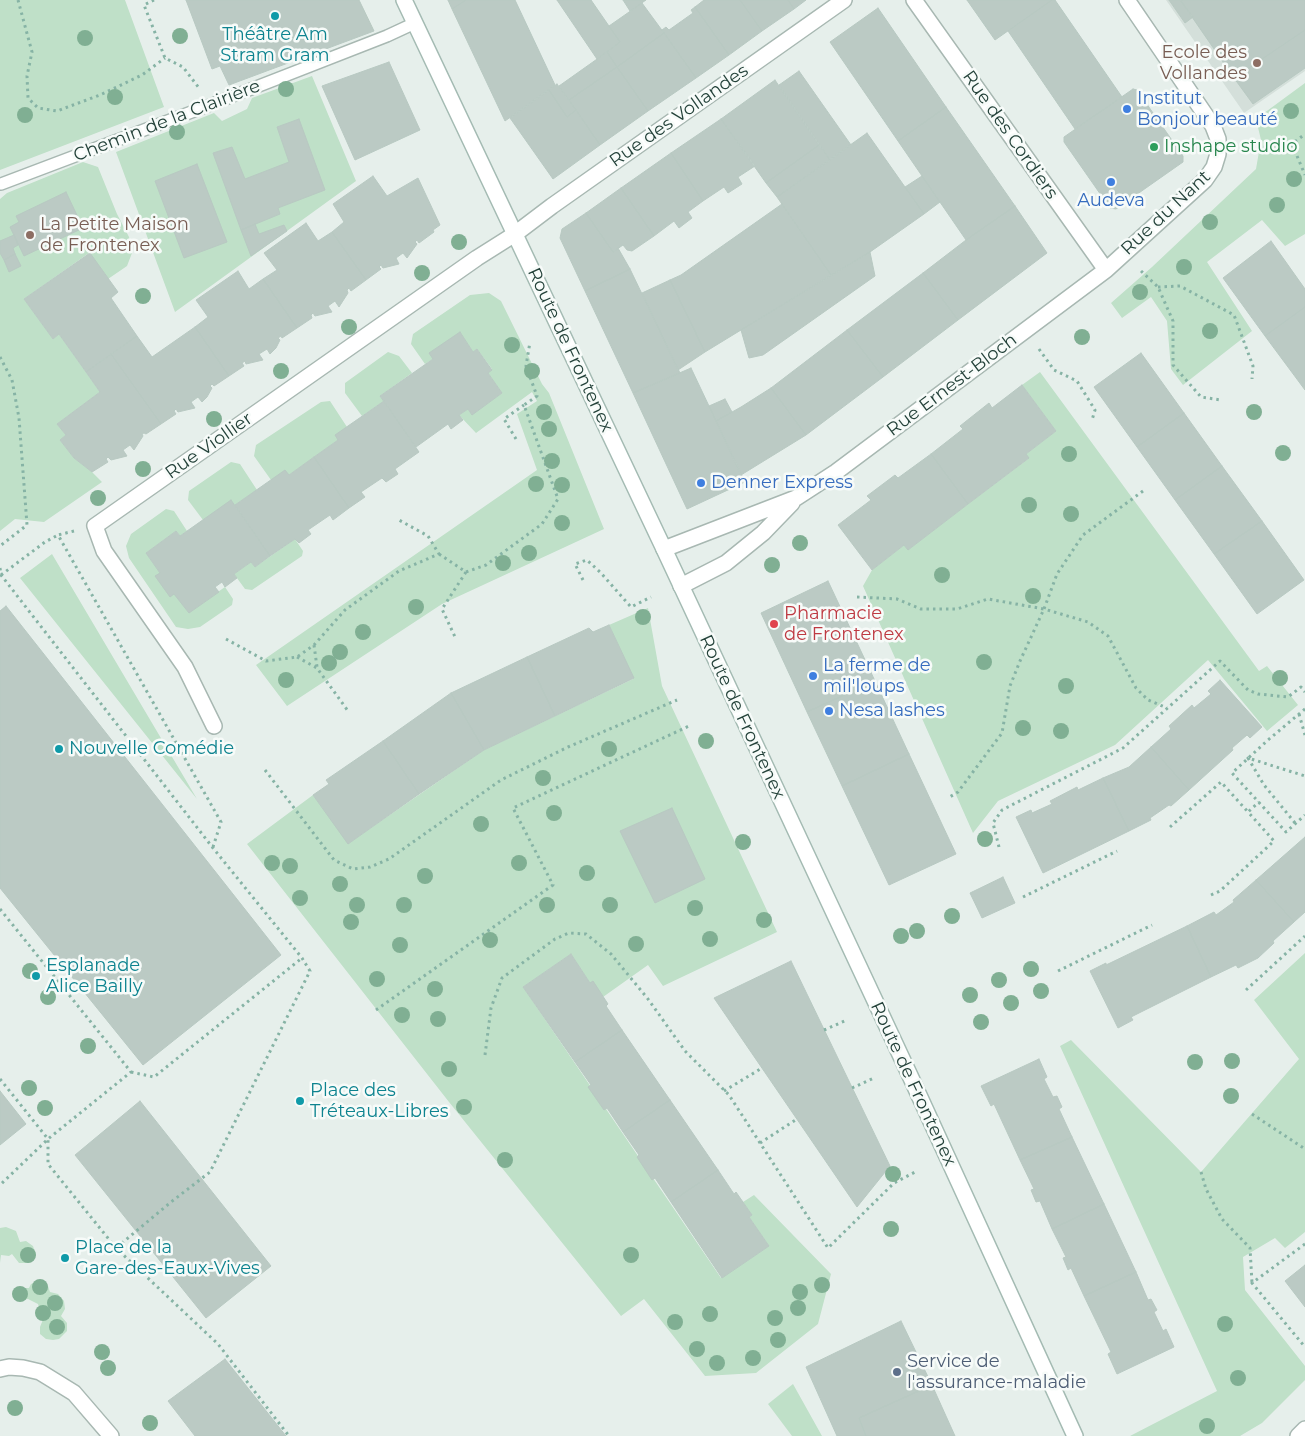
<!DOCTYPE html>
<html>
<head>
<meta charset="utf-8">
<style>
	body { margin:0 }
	canvas { display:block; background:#e6efeb }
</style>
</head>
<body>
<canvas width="1305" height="1436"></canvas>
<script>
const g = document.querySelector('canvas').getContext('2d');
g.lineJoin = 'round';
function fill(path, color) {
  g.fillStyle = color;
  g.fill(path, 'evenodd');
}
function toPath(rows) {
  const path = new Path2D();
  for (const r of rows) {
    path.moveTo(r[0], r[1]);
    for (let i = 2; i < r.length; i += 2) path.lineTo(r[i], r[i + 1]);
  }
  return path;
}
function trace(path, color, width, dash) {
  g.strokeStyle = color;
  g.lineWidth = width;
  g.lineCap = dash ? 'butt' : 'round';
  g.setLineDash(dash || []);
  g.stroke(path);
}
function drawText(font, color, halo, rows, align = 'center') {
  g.font = font + ' Montserrat,sans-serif';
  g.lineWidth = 5;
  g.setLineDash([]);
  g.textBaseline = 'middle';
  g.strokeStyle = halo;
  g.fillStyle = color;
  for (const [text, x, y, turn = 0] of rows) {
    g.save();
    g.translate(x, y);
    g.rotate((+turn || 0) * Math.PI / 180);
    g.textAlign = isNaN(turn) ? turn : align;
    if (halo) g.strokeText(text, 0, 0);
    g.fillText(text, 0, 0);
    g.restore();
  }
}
fill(toPath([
	[1166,0,1305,0,1305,71,1244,113]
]), '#d4dfda');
fill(toPath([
	[0,0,125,0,164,107,0,170],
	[312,76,356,181,175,312,116,152,214,113,222,121,247,109,252,98],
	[1305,83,1305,234,1285,246,1262,220,1207,262,1252,331,1183,385,1171,369,1167,321,1151,297,1122,318,1111,303,1152,267,1256,169,1261,140,1256,119],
	[83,162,98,167,117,214,129,237,132,253,127,266,108,279,89,253,24,299,53,339,59,334,100,392,57,424,66,435,60,440,74,458,92,472,102,482,44,522,15,519,0,531,0,199,7,193],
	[489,293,501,301,542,384,549,393,604,529,442,604,287,706,256,665,537,470,517,414,537,401,532,392,476,433,459,415,468,409,472,414,502,393,488,373,492,369,477,349,473,352,460,333,433,359,425,364,411,344,413,334,470,295],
	[388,352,399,356,412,373,380,396,384,401,362,416,345,393,345,383],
	[1040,372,1259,671,1267,666,1298,705,1267,731,1208,660,1115,745,998,801,973,833,863,586,872,570,904,545,909,549,968,504,1028,459,1026,454,1056,431,1022,385],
	[330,401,347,427,338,440,289,475,271,480,254,456,256,445,321,402],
	[231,462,240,464,257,490,235,505,203,520,188,500,189,491],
	[166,509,174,511,187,531,180,536,176,531,146,553,189,612,225,587,233,599,232,605,200,627,188,629,176,627,129,558,126,546,131,534],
	[295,539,303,551,302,556,252,590,245,589,234,574,251,562,255,567],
	[52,554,197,799,20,578],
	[648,608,662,686,777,932,663,986,648,965,603,997,590,983,571,954,523,987,721,1278,769,1246,749,1217,752,1215,743,1202,754,1195,831,1274,818,1324,756,1373,705,1376,644,1299,621,1316,449,1102,247,844,313,795,349,843,484,750,633,679,609,625],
	[1305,953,1305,1232,1285,1248,1275,1238,1243,1257,1245,1290,1305,1366,1305,1380,1262,1423,1240,1436,1130,1436,1217,1391,1060,1046,1071,1040,1201,1172,1299,1059,1254,1000],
	[6,1227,16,1231,20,1242,26,1241,33,1246,36,1255,33,1260,29,1263,19,1263,12,1254,9,1256,1,1255,0,1263,0,1228],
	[36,1282,46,1283,48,1286,50,1292,58,1294,64,1301,65,1309,61,1316,67,1323,67,1331,59,1339,53,1340,46,1339,40,1334,40,1327,44,1317,40,1312,38,1304,28,1299,20,1300,17,1297,17,1288,29,1288,31,1284],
	[793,1384,822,1436,792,1436,768,1404]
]), '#bfe0c8');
const building = toPath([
	[186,0,359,0,374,31,229,85,220,66,212,69,186,0],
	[448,0,466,0,452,9,448,0],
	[466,0,515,0,555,85,505,121,452,9,466,0],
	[557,0,591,0,620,42,597,59,557,0],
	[623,0,646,0,630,11,623,0],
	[704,0,740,0,762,31,729,55,695,7,704,0],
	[740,0,788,0,794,9,762,31,740,0],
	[788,0,806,0,794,9,788,0],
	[967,0,1052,0,995,40,967,0],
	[1052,0,1055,0,1122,97,1075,129,1008,31,1052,0],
	[1169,0,1183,0,1181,1,1193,17,1185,23,1169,0],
	[1183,0,1305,0,1305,30,1234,78,1181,1,1183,0],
	[642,3,664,33,617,67,607,52,620,42,609,26,642,3],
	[695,7,729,55,696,78,662,30,666,27,669,30,693,13,691,10,695,7],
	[878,8,946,107,898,141,830,42,878,8],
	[1305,30,1305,68,1253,104,1234,78,1305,30],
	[664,33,696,78,648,111,617,67,664,33],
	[607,52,617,67,569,100,559,86,607,52],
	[389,62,420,130,355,160,322,86,389,62],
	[617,67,648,111,600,145,569,100,617,67],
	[799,71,851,145,830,160,779,85,799,71],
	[775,80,819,145,766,183,721,119,775,80],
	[557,84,576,110,567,117,549,90,557,84],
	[1133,89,1137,90,1183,156,1183,162,1116,209,1110,208,1064,142,1064,137,1133,89],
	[549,90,567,117,576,110,600,145,553,179,510,118,549,90],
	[946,107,1015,206,966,240,898,141,946,107],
	[299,119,325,190,278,208,280,214,241,230,213,153,232,147,245,179,289,162,277,127,299,119],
	[721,119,755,166,738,177,742,184,728,193,724,187,703,201,671,153,721,119],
	[867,133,924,214,870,252,831,275,777,197,867,133],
	[819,145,830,160,777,197,766,183,819,145],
	[671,153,703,201,688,212,692,218,679,228,674,221,654,236,621,188,671,153],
	[197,164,227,242,184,258,155,181,197,164],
	[373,176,387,196,418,178,440,225,433,230,434,232,419,243,417,240,415,242,417,244,407,258,403,253,396,258,399,264,383,268,381,265,379,267,381,269,366,280,332,232,344,222,333,204,373,176],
	[922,176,940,202,924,214,905,187,922,176],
	[621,188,654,236,632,251,627,250,623,245,613,252,586,213,621,188],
	[66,192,83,228,24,256,10,227,19,222,16,216,66,192],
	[782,204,831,275,705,352,670,280,681,275,782,204],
	[1015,206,1047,253,958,320,923,273,966,240,1015,206],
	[586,213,613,252,618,248,630,269,585,291,560,238,562,229,586,213],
	[306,223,318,241,332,232,366,280,351,291,349,288,347,290,348,293,339,307,335,301,328,306,332,312,315,316,313,313,311,315,312,318,297,328,263,279,277,270,264,253,306,223],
	[255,224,259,234,284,225,287,231,251,256,241,230,255,224],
	[14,235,18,245,13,248,15,254,4,260,0,253,0,241,14,235],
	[1271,241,1305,289,1305,307,1265,336,1223,278,1271,241],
	[870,252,875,276,763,355,749,358,741,330,870,252],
	[90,253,118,292,111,298,137,336,86,372,59,334,53,339,24,299,90,253],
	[15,254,21,266,9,272,4,260,15,254],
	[630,269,680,373,633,393,585,291,630,269],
	[238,271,249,289,263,279,297,328,282,338,281,336,278,338,280,340,276,348,270,354,267,349,259,354,263,360,246,364,245,361,242,363,244,366,229,376,195,327,208,317,196,300,238,271],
	[923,273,958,320,883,377,847,330,923,273],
	[670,280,705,352,678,370,642,293,670,280],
	[1305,307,1305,390,1265,336,1305,307],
	[195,327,229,376,214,386,212,384,210,386,212,388,207,397,202,402,198,397,191,402,195,408,178,412,176,409,174,411,176,414,161,424,111,354,137,336,152,357,195,327],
	[847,330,883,377,806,435,771,388,847,330],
	[460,332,473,352,477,349,492,370,488,373,502,393,472,415,468,409,459,415,463,420,451,429,448,424,416,447,380,396,433,359,429,353,460,332],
	[1141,353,1184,413,1137,447,1094,387,1141,353],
	[111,354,161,424,146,434,144,433,142,434,143,436,134,450,130,445,123,450,127,456,111,460,108,457,106,459,108,462,92,472,74,458,60,440,66,435,57,424,100,392,86,372,111,354],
	[691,368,745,482,687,509,633,393,691,368],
	[1022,385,1056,431,1026,454,1029,458,968,504,931,454,963,429,960,426,989,403,992,408,1022,385],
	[771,388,806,435,741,475,716,421,741,407,771,388],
	[725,399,732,412,716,421,709,406,725,399],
	[384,401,419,452,395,469,398,474,386,482,382,478,361,492,365,497,349,508,314,457,338,440,335,435,384,401],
	[1184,413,1222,466,1175,500,1137,447,1184,413],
	[931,454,968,504,908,550,904,545,872,570,838,525,871,500,867,496,895,475,898,478,931,454],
	[314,457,349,508,333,520,330,515,308,530,311,534,299,543,295,539,270,556,235,505,285,470,289,475,314,457],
	[1222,466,1262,521,1214,554,1175,500,1222,466],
	[231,500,270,556,255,567,251,562,234,574,237,578,225,587,222,582,215,587,219,592,189,613,174,594,170,597,155,576,160,573,146,553,176,531,180,536,231,500],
	[1262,521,1304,580,1257,614,1214,554,1262,521],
	[828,581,875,681,807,712,761,613,828,581],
	[6,606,281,955,143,1065,0,888,0,611,6,606],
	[609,625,634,678,555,716,527,657,589,628,593,632,609,625],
	[527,657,555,716,484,750,451,693,527,657],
	[1220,680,1262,727,1250,738,1247,735,1232,748,1233,750,1189,790,1151,747,1171,729,1169,726,1192,705,1194,708,1211,694,1208,691,1220,680],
	[875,681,909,754,842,786,807,712,875,681],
	[451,693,484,750,419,794,383,741,451,693],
	[383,741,419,794,348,844,313,795,329,784,326,780,383,741],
	[1151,747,1189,790,1171,806,1169,805,1150,818,1151,820,1129,831,1103,778,1129,767,1151,747],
	[909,754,956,854,889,885,842,786,909,754],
	[1103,778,1129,831,1043,873,1016,817,1031,810,1032,813,1052,804,1050,801,1077,787,1078,790,1103,778],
	[672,808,705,879,655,903,620,831,672,808],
	[1305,837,1305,912,1294,922,1256,880,1305,837],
	[1003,877,1015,903,982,918,970,893,1003,877],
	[1256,880,1294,922,1273,941,1274,943,1258,958,1238,968,1236,965,1211,977,1187,926,1214,912,1216,915,1234,902,1233,900,1256,880],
	[1187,926,1211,977,1131,1017,1133,1020,1118,1028,1090,971,1106,963,1106,965,1187,926],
	[571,954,590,983,593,981,608,1004,606,1006,622,1030,575,1062,523,987,571,954],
	[791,961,890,1166,857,1207,714,998,791,961],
	[622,1030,670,1100,623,1132,607,1108,604,1110,588,1087,591,1085,575,1062,622,1030],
	[1039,1059,1047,1077,1044,1079,1053,1097,1057,1096,1062,1107,1059,1109,1072,1137,1020,1160,994,1104,991,1106,981,1086,1039,1059],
	[0,1091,26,1124,0,1145,0,1091],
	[670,1100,718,1170,671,1202,655,1178,652,1180,637,1157,639,1155,623,1132,670,1100],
	[140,1101,271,1266,206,1318,75,1155,140,1101],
	[1072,1137,1104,1204,1052,1229,1040,1201,1036,1202,1031,1190,1034,1189,1020,1160,1072,1137],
	[718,1170,734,1194,736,1192,752,1215,749,1217,769,1246,722,1278,671,1202,718,1170],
	[1104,1204,1136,1272,1084,1296,1071,1268,1068,1270,1063,1258,1066,1257,1052,1229,1104,1204],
	[1305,1265,1305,1307,1285,1281,1305,1265],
	[1136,1272,1148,1300,1151,1299,1157,1310,1154,1312,1163,1331,1166,1329,1174,1347,1117,1374,1108,1354,1111,1352,1084,1296,1136,1272],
	[901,1321,932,1385,859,1418,866,1436,837,1436,806,1367,901,1321],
	[225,1359,286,1436,195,1436,168,1401,225,1359],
	[932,1385,955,1436,866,1436,859,1418,932,1385]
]);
fill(building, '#bbcac4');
trace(building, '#b8c9c2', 1);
const service = toPath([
	[1,184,210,105,387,36,415,23]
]);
const minor = toPath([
	[914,0,1106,270],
	[664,549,796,498,836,472,1106,270,1205,180,1214,167,1218,154,1218,139,1213,126,1127,0],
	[681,586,726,563,763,533,792,503],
	[214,726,185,667,104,551,95,526,477,258,515,234,552,206,844,0],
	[0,1369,9,1367,23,1368,40,1372,53,1380,74,1393,111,1436]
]);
const tertiary = toPath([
	[1298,1436,1305,1429]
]);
const secondary = toPath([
	[404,0,664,549,912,1080,1075,1436]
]);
trace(service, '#a8b8b2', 14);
trace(minor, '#a8b8b2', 18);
trace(tertiary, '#a8b8b2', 18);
trace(secondary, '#a4bbb3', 18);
trace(toPath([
	[18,0,32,52,27,76,28,98,38,108,57,111,100,95,142,75,165,58],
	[154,0,144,5,165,58,183,67,199,88],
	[1292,144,1305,175],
	[1257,148,1292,144,1305,134],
	[1141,271,1158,287,1173,321,1173,365,1201,397,1221,400],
	[1158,287,1180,286,1234,315,1253,366,1252,379],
	[1039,349,1054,370,1077,381,1095,410,1092,420],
	[0,357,12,380,19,418,27,525,0,546],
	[516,439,504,419,524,405],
	[1143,491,1083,535,1057,574,1044,609,1088,622,1108,636,1136,688,1148,700,1167,708],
	[74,531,58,535,221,822,213,847],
	[439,554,466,572,442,609,456,639],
	[0,568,1,575,213,848,302,958,310,971,210,1172,171,1202,116,1248],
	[466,572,486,565,542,524,558,499,524,405,537,396,526,366,530,342],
	[1,575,45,542,58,535],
	[583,580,575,564,587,560,601,573,631,607,651,597],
	[857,597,897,599,921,609,957,609,988,599,1044,609,1020,661,1010,686,1002,733,958,792,948,798],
	[226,639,266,661,297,657,314,645,345,610,399,571,439,554,428,536,399,520],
	[314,645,317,667],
	[297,657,317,668,348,711],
	[1305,709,1268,740,1232,773,1286,832,1305,815],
	[1299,714,1305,735],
	[265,770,334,860,353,869,370,867,389,859,501,780,568,747,677,700],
	[1295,823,1264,785,1248,758,1305,776],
	[1170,827,1221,782,1248,812],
	[999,847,993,823,1002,810,1123,748,1220,661,1248,690,1258,694,1288,697,1301,687,1305,692],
	[1211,895,1220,891,1274,841,1248,812,1259,802],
	[1023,897,1117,851],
	[0,909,131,1072,48,1139,0,1185],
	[1058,971,1152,925],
	[1246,990,1305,936],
	[376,1010,553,885,513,808,689,726],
	[824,1030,847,1020],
	[485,1055,491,1008,502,978,555,939,569,933,586,934,611,954,648,999,685,1051,729,1095,828,1248,894,1183,917,1171],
	[131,1072,154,1077,302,958],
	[0,1079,48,1139,48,1164,116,1248,218,1344,289,1436],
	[852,1088,874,1078],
	[724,1091,762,1068],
	[1252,1114,1305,1149],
	[760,1143,797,1119],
	[1201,1172,1206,1189,1222,1219,1250,1248,1252,1283],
	[1305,1244,1252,1283,1305,1347]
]), '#86b3a5', 3, [2.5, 4]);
trace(service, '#fff', 11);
trace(minor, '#fff', 15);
trace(tertiary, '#fff', 15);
trace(secondary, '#fff', 15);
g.fillStyle = '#80af93';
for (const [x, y] of [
	[180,36],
	[85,38],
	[286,89],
	[115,97],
	[1291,111],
	[25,115],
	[177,132],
	[1294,179],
	[1277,205],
	[1210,222],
	[459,242],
	[1184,267],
	[422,273],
	[1140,292],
	[143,296],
	[349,327],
	[1210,331],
	[1082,337],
	[512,345],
	[281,371],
	[532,371],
	[544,412],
	[1254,412],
	[214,419],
	[549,429],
	[1283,453],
	[1069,454],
	[552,461],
	[143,469],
	[536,484],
	[562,485],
	[98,498],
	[1029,505],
	[1071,514],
	[562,523],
	[800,543],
	[529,553],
	[503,563],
	[772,565],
	[942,575],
	[1033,596],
	[416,607],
	[643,617],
	[363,632],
	[340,652],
	[984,662],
	[329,663],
	[1280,678],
	[286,680],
	[1066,686],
	[1023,728],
	[1061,731],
	[706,741],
	[609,749],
	[543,778],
	[554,813],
	[481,824],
	[985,839],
	[743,842],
	[272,863],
	[519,863],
	[290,866],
	[587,873],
	[425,876],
	[340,884],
	[300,898],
	[357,905],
	[404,905],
	[547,905],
	[610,905],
	[695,908],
	[952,916],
	[764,920],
	[351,922],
	[917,931],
	[901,936],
	[710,939],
	[490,940],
	[636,944],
	[400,945],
	[1031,969],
	[30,971],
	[377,979],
	[999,980],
	[435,989],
	[1041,991],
	[970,995],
	[48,997],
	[1011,1003],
	[402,1015],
	[438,1019],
	[981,1022],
	[88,1046],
	[1232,1061],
	[1195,1062],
	[449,1069],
	[29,1088],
	[1231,1096],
	[464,1107],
	[45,1108],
	[505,1160],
	[893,1174],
	[891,1229],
	[28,1255],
	[631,1255],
	[822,1285],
	[40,1287],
	[800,1292],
	[20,1294],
	[55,1303],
	[798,1308],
	[43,1313],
	[710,1314],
	[775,1318],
	[675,1322],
	[1225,1324],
	[57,1327],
	[778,1340],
	[697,1349],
	[102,1352],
	[753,1358],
	[717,1363],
	[108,1368],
	[1238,1378],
	[15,1408],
	[150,1423],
	[1207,1426]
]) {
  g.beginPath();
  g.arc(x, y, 8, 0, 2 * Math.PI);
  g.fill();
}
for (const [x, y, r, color] of [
	[275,16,5,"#0f9aa8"],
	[1257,63,5,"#8d6e63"],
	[1127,109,5,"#3f7fe0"],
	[1154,147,5,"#2e9e5b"],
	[1111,182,5,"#3f7fe0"],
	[30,235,5,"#8d6e63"],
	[701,483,5,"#3f7fe0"],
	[774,624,5,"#e0444e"],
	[813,676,5,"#3f7fe0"],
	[829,711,5,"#3f7fe0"],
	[59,749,5,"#0f9aa8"],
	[36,976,5,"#0f9aa8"],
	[300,1101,5,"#0f9aa8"],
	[65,1258,5,"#0f9aa8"],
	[897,1372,5,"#5c6f8a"]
]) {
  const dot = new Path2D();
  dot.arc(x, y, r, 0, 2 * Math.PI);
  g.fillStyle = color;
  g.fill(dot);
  trace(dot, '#f7fbf9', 2);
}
drawText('18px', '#0d838f', '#f7fbf9', [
	["Théâtre Am",275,35,"center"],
	["Stram Gram",275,56,"center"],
	["Nouvelle Comédie",69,749],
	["Esplanade",46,966],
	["Alice Bailly",46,987],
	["Place des",310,1091],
	["Tréteaux-Libres",310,1112],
	["Place de la",75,1248],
	["Gare-des-Eaux-Vives",75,1269]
], 'left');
drawText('18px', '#785e54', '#f7fbf9', [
	["Ecole des",1247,53],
	["Vollandes",1247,74],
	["La Petite Maison",40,225,"left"],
	["de Frontenex",40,246,"left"]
], 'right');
drawText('18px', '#366cbe', '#f7fbf9', [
	["Institut",1137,99],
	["Bonjour beauté",1137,120],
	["Audeva",1111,201,"center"],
	["Denner Express",711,483],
	["La ferme de",823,666],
	["mil'loups",823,687],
	["Nesa lashes",839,711]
], 'left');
drawText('18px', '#24423a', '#f7fbf9', [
	["Rue des Vollandes",679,116,-35],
	["Chemin de la Clairière",167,121,-21],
	["Rue des Cordiers",1010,135,55],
	["Rue du Nant",1166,213,-43],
	["Route de Frontenex",570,350,65],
	["Rue Ernest-Bloch",952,385,-37],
	["Rue Viollier",209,446,-35],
	["Route de Frontenex",742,717,65],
	["Route de Frontenex",913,1084,65]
]);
drawText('18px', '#27864d', '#f7fbf9', [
	["Inshape studio",1164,147]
], 'left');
drawText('18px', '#be3a42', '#f7fbf9', [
	["Pharmacie",784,614],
	["de Frontenex",784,635]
], 'left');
drawText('18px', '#4e5e75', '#f7fbf9', [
	["Service de",907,1362],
	["l'assurance-maladie",907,1383]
], 'left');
</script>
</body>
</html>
